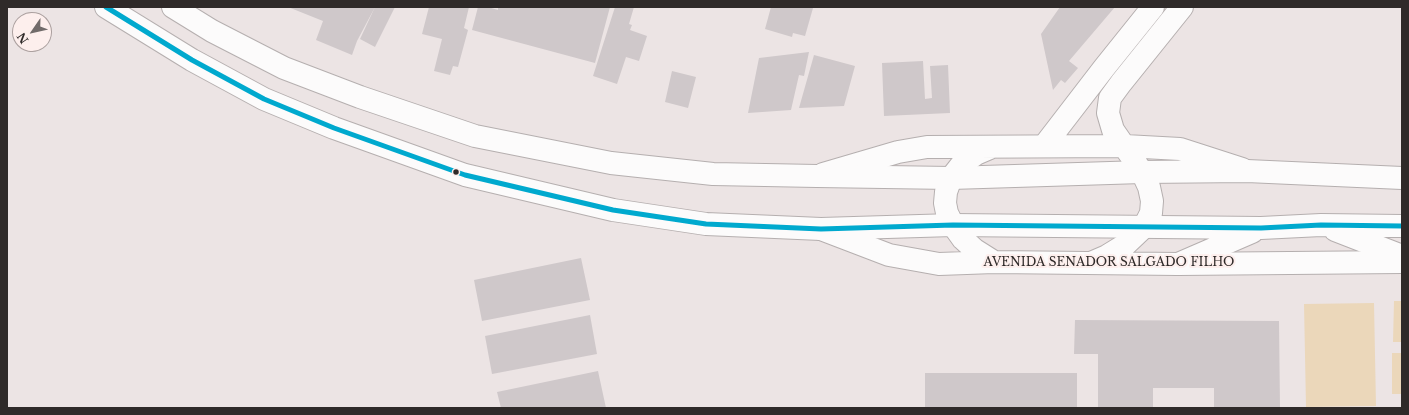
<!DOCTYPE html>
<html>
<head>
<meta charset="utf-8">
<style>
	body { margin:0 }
	#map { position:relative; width:1409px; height:415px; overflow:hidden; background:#ece4e4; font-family:"Libre Baskerville",serif }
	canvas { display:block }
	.frame { position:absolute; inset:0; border:8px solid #2f2a29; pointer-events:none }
	.north { position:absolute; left:12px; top:12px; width:40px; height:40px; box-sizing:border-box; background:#fdefed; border:1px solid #aba09f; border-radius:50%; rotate:236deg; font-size:11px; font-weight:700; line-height:16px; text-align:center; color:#2f2a29 }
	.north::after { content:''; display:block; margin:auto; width:14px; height:18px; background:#716b6a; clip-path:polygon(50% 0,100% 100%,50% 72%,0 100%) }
</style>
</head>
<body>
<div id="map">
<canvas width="1409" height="415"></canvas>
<div class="frame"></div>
<div class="north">N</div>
</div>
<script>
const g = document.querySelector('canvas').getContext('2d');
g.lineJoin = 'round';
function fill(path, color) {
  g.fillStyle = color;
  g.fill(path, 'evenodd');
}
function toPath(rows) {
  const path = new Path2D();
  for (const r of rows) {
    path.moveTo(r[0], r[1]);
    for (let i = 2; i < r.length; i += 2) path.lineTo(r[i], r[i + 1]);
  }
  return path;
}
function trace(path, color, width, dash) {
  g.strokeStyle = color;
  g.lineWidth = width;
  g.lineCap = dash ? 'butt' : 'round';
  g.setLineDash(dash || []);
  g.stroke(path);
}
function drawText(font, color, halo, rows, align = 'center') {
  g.font = font + ' "Libre Baskerville",serif';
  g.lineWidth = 4;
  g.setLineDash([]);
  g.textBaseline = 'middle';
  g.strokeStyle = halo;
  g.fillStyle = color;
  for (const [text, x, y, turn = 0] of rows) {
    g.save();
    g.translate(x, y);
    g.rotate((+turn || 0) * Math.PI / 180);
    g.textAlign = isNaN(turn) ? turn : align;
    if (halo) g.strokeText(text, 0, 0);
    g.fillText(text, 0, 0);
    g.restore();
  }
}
fill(toPath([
	[1394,301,1402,301,1402,342,1393,342],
	[1374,303,1376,406,1306,407,1304,304],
	[1392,353,1402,353,1402,394,1392,394]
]), '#ebd7ba');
fill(toPath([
	[288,7,375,7,357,41,352,55,316,40,323,21],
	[375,7,395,7,375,47,360,39],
	[429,7,469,7,464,28,468,30,458,67,453,66,450,75,434,71,442,39,422,34],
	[478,7,488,7,498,10,498,7,610,7,595,63,472,30],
	[615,7,634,7,629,24,632,25,630,30,647,36,639,61,626,57,617,84,593,76],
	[771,7,813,8,805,36,793,33,792,37,765,29],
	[1060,7,1115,7,1069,61,1078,68,1065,83,1061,80,1053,90,1041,34],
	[809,52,804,76,799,75,791,110,748,113,759,58],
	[814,55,855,66,844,106,799,108],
	[923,61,925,99,932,98,930,66,948,65,950,113,884,116,882,63],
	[672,71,696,77,688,108,665,102],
	[581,258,590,300,482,321,474,280],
	[590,315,597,354,492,374,485,336],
	[1075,320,1279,321,1280,408,1214,408,1214,388,1153,388,1153,408,1098,408,1098,354,1074,354],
	[598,371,606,408,501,408,497,392],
	[925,373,1077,373,1077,408,925,408]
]), '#cfc8ca');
const secondary = toPath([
	[1044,146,1104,68,1153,7],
	[990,148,976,154,962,164,951,178,946,192,945,203,947,213,953,225,963,239,975,250,994,262],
	[823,174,898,152,927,147,1125,146,1180,149,1242,169],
	[821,229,889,255,939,264,994,262,1178,264,1402,262],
	[1093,262,1107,256,1125,245,1144,227,1151,213,1152,201,1149,187,1142,172,1113,130,1108,113,1110,98,1121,83,1182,7]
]);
const primary = toPath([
	[106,7,192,60,264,99,334,128,465,175,613,210,706,224,821,229,953,225,1261,228,1321,225,1402,226],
	[173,7,212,31,284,68,360,97,475,136,611,163,713,174,817,176,951,178,1142,172,1247,171,1402,178],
	[1335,230,1402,256],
	[1178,264,1252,232]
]);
trace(secondary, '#b5afaf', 24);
trace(primary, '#b5afaf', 24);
trace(secondary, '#fcfbfb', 22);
trace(primary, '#fcfbfb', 22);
trace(toPath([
	[106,7,192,60,264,99,334,128,465,175,613,210,706,224,821,229,953,225,1261,228,1321,225,1402,226]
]), '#00a9ce', 5);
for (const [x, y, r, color] of [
	[456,172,3.5,"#2f2a29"]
]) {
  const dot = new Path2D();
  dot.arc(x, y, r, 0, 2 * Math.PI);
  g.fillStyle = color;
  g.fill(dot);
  trace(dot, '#fdefed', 1.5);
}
drawText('12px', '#2f2a29', '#fdefed', [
	["AVENIDA SENADOR SALGADO FILHO",1109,263]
]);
</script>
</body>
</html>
